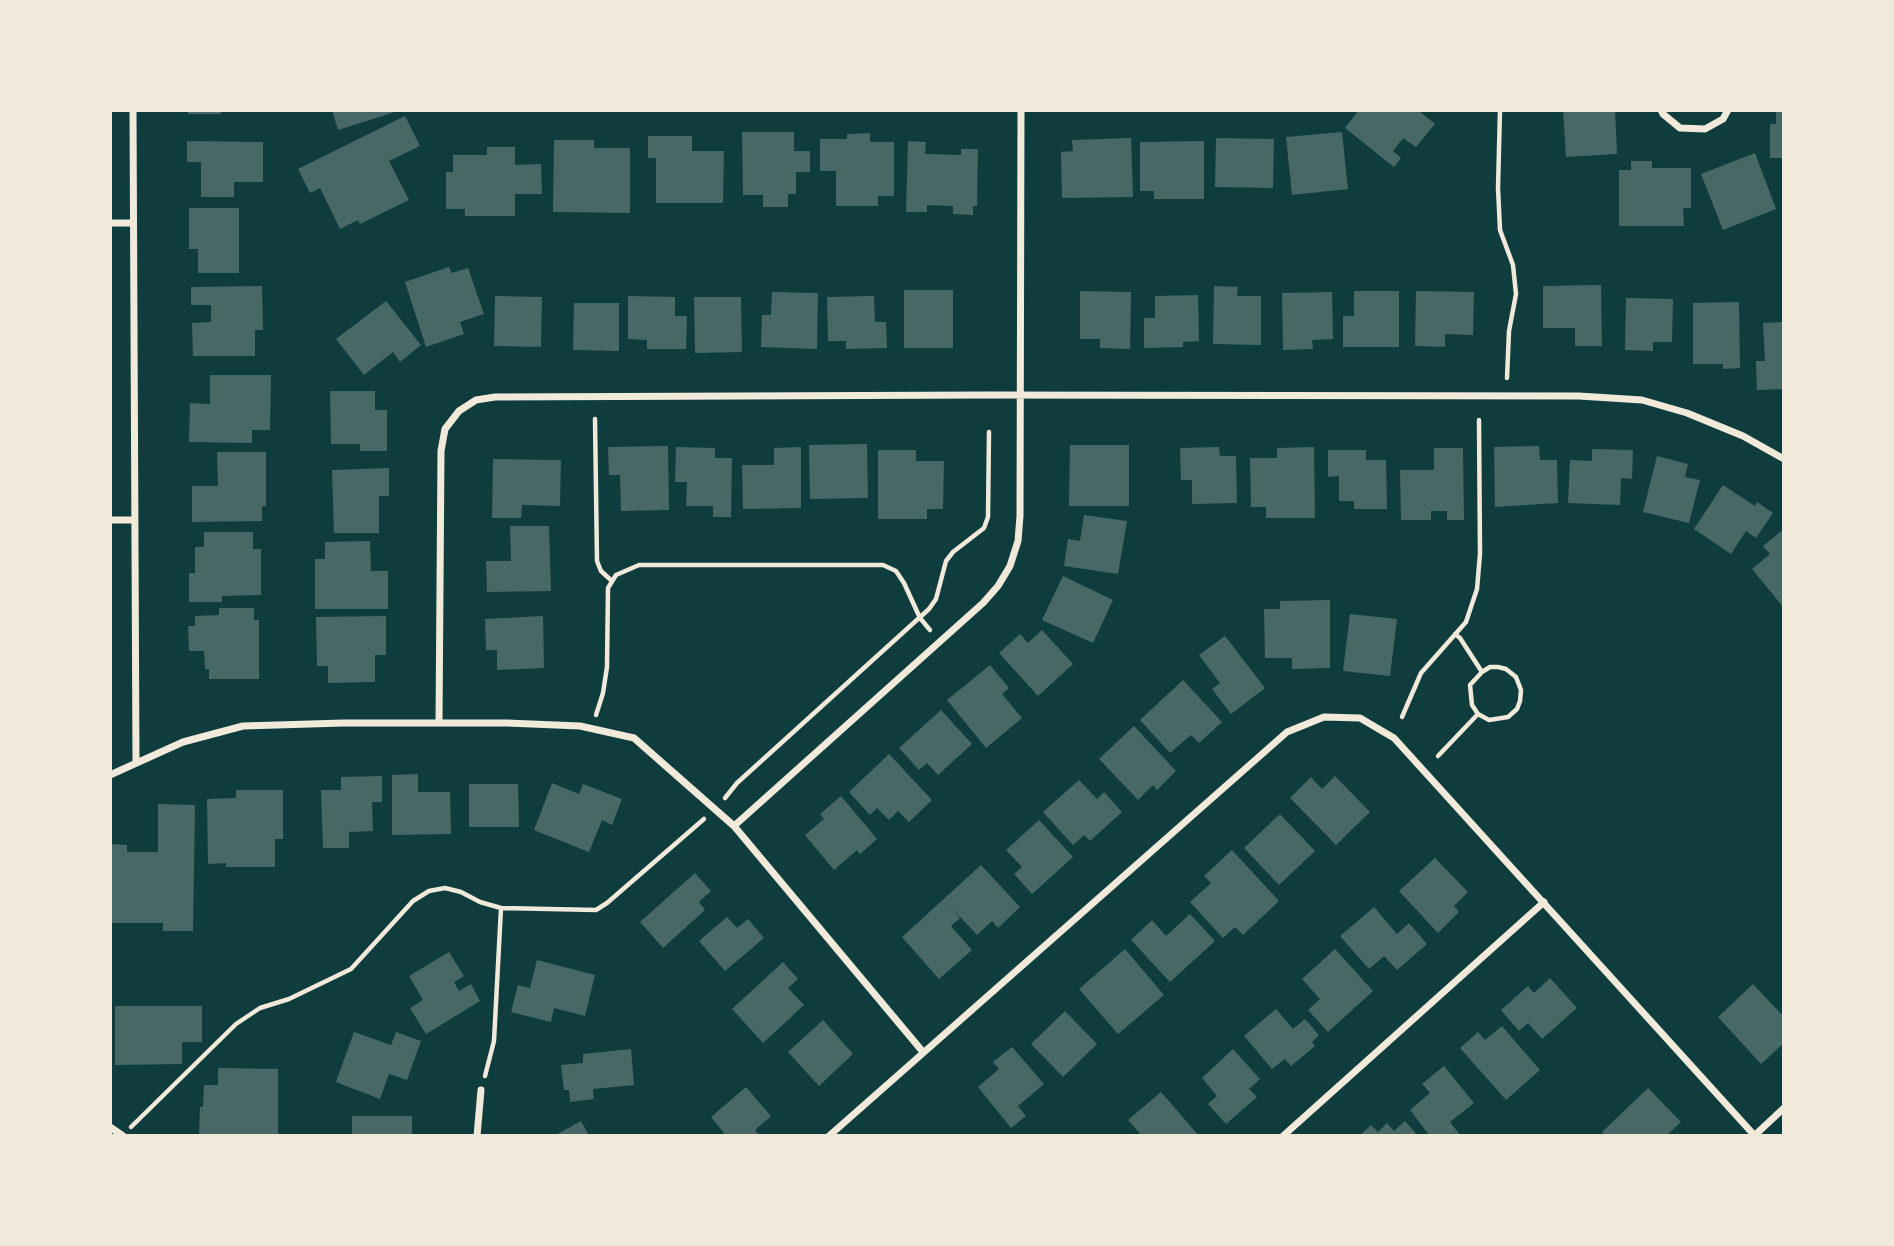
<!DOCTYPE html>
<html>
<head>
<meta charset="utf-8">
<style>
	body { margin:0 }
	#map { position:relative; width:1894px; height:1246px; overflow:hidden; background:#0f3d3e; font-family:Rubik,sans-serif }
	canvas { display:block }
	.frame { position:absolute; inset:0; border:112px solid #f1e9da; pointer-events:none }
</style>
</head>
<body>
<div id="map">
<canvas width="1894" height="1246"></canvas>
<div class="frame"></div>
</div>
<script>
const g = document.querySelector('canvas').getContext('2d');
g.lineJoin = 'round';
function fill(path, color) {
  g.fillStyle = color;
  g.fill(path, 'evenodd');
}
function toPath(rows) {
  const path = new Path2D();
  for (const r of rows) {
    path.moveTo(r[0], r[1]);
    for (let i = 2; i < r.length; i += 2) path.lineTo(r[i], r[i + 1]);
  }
  return path;
}
function trace(path, color, width, dash) {
  g.strokeStyle = color;
  g.lineWidth = width;
  g.lineCap = dash ? 'butt' : 'round';
  g.setLineDash(dash || []);
  g.stroke(path);
}
fill(toPath([
	[188,110,221,110,221,114,188,114],
	[332,110,391,110,392,113,338,130],
	[1359,110,1418,110,1435,124,1416,147,1403,138,1393,151,1401,158,1394,167,1345,128],
	[1563,110,1615,110,1617,154,1566,157],
	[1776,110,1784,110,1784,158,1770,158,1770,124,1776,124],
	[405,116,420,146,389,161,409,200,360,224,358,220,340,229,320,188,310,193,298,169],
	[742,132,794,132,794,151,810,151,810,172,796,172,796,194,788,194,788,207,763,207,763,195,743,195],
	[1342,132,1348,189,1292,195,1286,137],
	[870,133,870,142,894,142,894,196,878,196,878,206,836,206,836,171,820,171,820,139,847,139,847,134],
	[648,136,692,136,692,151,724,151,723,203,656,203,656,158,648,158],
	[1131,138,1133,197,1062,198,1061,152,1073,151,1072,140],
	[1216,138,1274,139,1273,188,1215,187],
	[554,140,594,140,594,148,630,148,630,213,553,212],
	[187,141,263,142,263,182,234,182,234,197,201,197,201,162,187,162],
	[908,141,926,142,925,154,961,155,961,149,978,149,977,206,973,206,973,215,953,214,953,206,927,205,927,212,906,212],
	[1204,141,1204,199,1154,199,1154,191,1140,191,1140,142],
	[487,147,515,147,515,165,541,164,542,194,515,194,515,216,465,216,465,209,446,209,446,172,453,172,453,155,487,155],
	[1755,153,1776,209,1723,230,1701,174],
	[1631,161,1652,161,1652,168,1691,168,1691,208,1683,208,1684,226,1619,226,1619,170,1631,170],
	[189,208,239,208,239,273,198,273,198,249,189,249],
	[449,267,452,273,468,268,484,314,460,322,464,334,426,347,405,282],
	[1601,285,1602,346,1575,346,1575,328,1543,328,1543,286],
	[262,286,263,330,255,330,255,356,193,356,192,323,211,322,211,305,191,305,191,287],
	[1214,286,1238,287,1237,296,1261,296,1261,345,1213,344],
	[904,290,953,290,953,348,904,348],
	[1080,291,1131,292,1130,349,1100,348,1100,339,1080,339],
	[1354,291,1399,291,1399,347,1343,347,1343,316,1354,316],
	[1416,291,1474,292,1473,335,1445,334,1445,347,1415,346],
	[772,292,818,293,817,349,761,347,762,315,771,315],
	[1332,292,1333,339,1312,340,1313,349,1283,350,1282,293],
	[1198,295,1199,341,1183,342,1183,347,1144,348,1144,318,1155,318,1155,296],
	[495,296,542,297,541,347,494,346],
	[628,296,675,297,675,316,687,316,686,349,647,349,647,340,628,339],
	[874,296,875,322,886,322,887,348,846,349,846,341,828,341,827,297],
	[694,297,741,297,742,352,695,353],
	[1626,298,1673,299,1672,342,1653,342,1653,351,1625,350],
	[386,301,421,345,400,362,393,352,364,375,336,339],
	[1739,302,1740,368,1723,369,1723,364,1693,364,1693,303],
	[574,303,619,303,619,351,573,350],
	[1784,322,1784,389,1757,390,1756,361,1765,361,1763,323],
	[210,375,271,375,270,430,252,430,252,443,189,442,190,403,210,404],
	[330,391,375,391,375,410,387,410,387,451,360,451,360,444,331,444],
	[867,444,868,498,810,499,809,445],
	[1070,445,1129,445,1129,506,1069,506],
	[668,446,669,510,621,511,620,475,609,475,608,447],
	[1539,446,1540,460,1557,460,1558,503,1495,507,1494,447],
	[676,447,715,448,715,458,732,458,731,517,713,517,713,506,686,506,687,482,675,482],
	[801,447,801,508,743,509,742,465,774,465,774,448],
	[1219,447,1220,456,1236,456,1237,503,1192,504,1192,480,1181,480,1180,448],
	[1314,447,1315,518,1266,518,1266,507,1251,507,1250,458,1277,458,1277,448],
	[1434,448,1463,448,1464,520,1447,520,1447,511,1431,511,1431,520,1401,520,1400,470,1434,470],
	[1592,449,1633,450,1632,479,1621,478,1620,505,1568,503,1570,460,1592,461],
	[878,450,916,450,916,461,944,461,943,509,927,509,927,519,878,519],
	[1328,450,1366,450,1366,460,1386,460,1387,509,1354,509,1354,501,1339,501,1339,476,1328,477],
	[217,452,266,452,266,506,262,506,262,521,192,522,192,486,218,486],
	[1657,456,1688,464,1685,477,1700,480,1689,523,1643,512],
	[493,459,561,460,560,506,522,505,521,518,492,518],
	[389,468,389,496,379,496,379,533,334,533,332,470],
	[1723,485,1755,506,1757,502,1773,513,1756,538,1746,531,1731,554,1694,529],
	[1084,515,1127,521,1118,574,1064,566,1068,539,1080,541],
	[510,526,549,526,551,591,487,592,486,561,511,561],
	[1784,529,1784,608,1752,569,1770,554,1763,546],
	[204,532,253,532,253,549,261,549,261,595,222,596,222,602,189,602,189,573,195,573,195,547,204,547],
	[370,541,371,571,388,571,388,609,315,609,315,559,325,559,325,542],
	[1063,576,1113,600,1093,643,1042,620],
	[1330,600,1330,668,1292,669,1292,658,1265,658,1264,609,1280,609,1280,601],
	[219,608,254,608,254,620,259,620,259,679,209,679,209,669,205,669,204,651,189,651,188,626,195,626,195,616,219,615],
	[1350,614,1397,619,1390,676,1343,671],
	[386,616,386,655,375,655,375,682,328,683,328,666,317,666,316,617],
	[543,616,544,668,497,670,497,650,486,650,485,619],
	[1042,630,1073,664,1038,696,999,653,1020,634,1028,643],
	[1225,636,1265,688,1231,714,1212,689,1220,683,1199,655],
	[990,665,1009,688,1002,694,1022,718,986,748,947,700],
	[1183,680,1222,722,1199,743,1191,735,1170,753,1140,720],
	[941,710,972,744,938,775,927,763,919,770,899,748],
	[1134,726,1176,771,1157,790,1153,785,1138,800,1099,759],
	[889,754,932,800,909,822,898,811,889,820,877,808,870,815,849,792],
	[418,774,418,792,450,792,451,834,392,835,392,775],
	[382,776,382,802,372,802,373,831,349,832,349,848,323,848,321,790,341,790,341,777],
	[1335,776,1370,812,1336,845,1290,798,1311,777,1322,789],
	[1079,780,1097,799,1104,792,1122,812,1090,841,1084,835,1073,845,1043,812],
	[552,783,579,794,583,784,622,799,612,825,602,820,589,852,534,830],
	[469,784,518,784,519,827,469,827],
	[236,790,283,790,283,839,275,839,275,867,226,867,226,863,208,864,207,799,236,798],
	[841,796,877,839,860,854,857,850,834,870,805,835,824,819,820,814],
	[158,804,195,805,193,931,163,931,163,923,110,923,110,844,127,845,127,852,158,852],
	[1280,814,1315,851,1279,885,1244,848],
	[1039,820,1073,857,1032,894,1014,874,1022,867,1006,850],
	[1232,850,1279,901,1243,935,1235,927,1223,938,1190,902,1211,883,1204,876],
	[1435,858,1468,892,1454,906,1459,912,1438,933,1399,891],
	[981,865,1020,907,998,928,992,921,977,935,950,906,960,918,951,926,972,950,939,979,902,937],
	[695,873,711,891,699,902,705,910,663,948,640,922],
	[1374,907,1397,934,1409,923,1427,944,1397,970,1384,956,1369,969,1340,936],
	[1190,914,1215,941,1170,982,1131,940,1152,920,1166,936],
	[727,917,737,928,748,919,764,938,725,971,699,941],
	[1125,949,1164,995,1118,1034,1079,989],
	[1335,949,1373,991,1328,1032,1308,1010,1320,999,1302,979],
	[449,952,464,976,454,982,459,991,471,984,480,1001,426,1034,410,1008,423,1000,409,976],
	[537,960,595,975,585,1016,554,1008,551,1022,511,1012,518,985,530,988],
	[783,962,798,979,788,988,804,1005,763,1043,732,1009],
	[1550,978,1577,1008,1542,1039,1528,1023,1519,1031,1501,1010,1528,986,1534,993],
	[1753,984,1784,1017,1784,1043,1761,1064,1718,1017],
	[115,1006,202,1006,202,1042,182,1042,182,1064,115,1065],
	[1276,1009,1293,1029,1305,1019,1319,1035,1312,1042,1315,1046,1291,1066,1285,1059,1272,1069,1244,1036],
	[1065,1011,1097,1044,1063,1077,1031,1044],
	[823,1020,853,1054,819,1086,788,1052],
	[1502,1026,1540,1070,1506,1100,1460,1048,1478,1032,1485,1040],
	[354,1032,391,1045,396,1032,421,1041,407,1080,389,1074,380,1099,336,1082],
	[1012,1047,1044,1084,1018,1106,1026,1116,1011,1128,978,1087,999,1069,993,1062],
	[631,1049,634,1085,593,1089,594,1099,570,1102,569,1090,564,1090,561,1065,583,1063,583,1054],
	[1233,1049,1260,1079,1249,1089,1257,1097,1226,1124,1208,1104,1217,1096,1202,1078],
	[1444,1066,1474,1103,1450,1122,1460,1135,1459,1136,1430,1136,1410,1110,1430,1093,1422,1084],
	[218,1068,278,1069,278,1136,199,1136,200,1107,203,1107,204,1085,218,1085],
	[746,1087,771,1116,755,1130,760,1136,721,1136,724,1133,711,1117],
	[1648,1088,1681,1122,1666,1136,1606,1136,1602,1132],
	[1161,1092,1199,1136,1142,1136,1128,1120],
	[352,1116,412,1116,412,1136,352,1136],
	[581,1121,589,1136,554,1136],
	[1405,1121,1418,1136,1359,1136,1371,1125,1378,1132,1387,1123,1394,1131]
]), '#486865');
trace(toPath([
	[1500,110,1498,188,1500,230,1513,265,1516,294,1509,331,1507,378],
	[595,419,597,561,601,571,612,581],
	[1455,634,1460,638,1482,672,1470,685,1472,705,1478,714,1489,720,1508,717,1517,709,1520,701,1521,690,1516,677,1506,669,1498,667,1490,667,1482,672],
	[596,715,603,693,607,667,608,588,616,575,639,565,883,565,896,571,904,583,920,618,930,630],
	[1402,717,1421,673,1466,622,1477,589,1480,554,1479,420],
	[1438,756,1478,714],
	[725,798,737,783,929,609,936,599,946,561,953,552,984,528,988,517,989,432],
	[485,1076,494,1041,501,908],
	[131,1127,236,1024,260,1008,289,999,351,969,413,901,429,891,445,888,461,892,480,902,501,908,596,910,607,903,704,819]
]), '#f1e9da', 4.5);
trace(toPath([
	[133,110,136,763],
	[1661,110,1663,114,1680,128,1705,129,1723,119,1728,110],
	[110,223,133,223],
	[110,520,135,520],
	[439,723,441,451,445,429,459,411,476,400,495,397,985,395,1579,396,1642,400,1687,413,1743,436,1784,459],
	[110,775,183,742,243,726,344,723,507,723,580,726,634,738,734,826,923,1052],
	[734,826,983,603,998,586,1010,566,1018,541,1020,516,1021,110],
	[110,1127,123,1136],
	[477,1136,481,1090],
	[829,1136,1287,732,1324,717,1360,718,1394,738,1755,1136],
	[1283,1136,1544,902],
	[1754,1136,1784,1108]
]), '#f1e9da', 7);
</script>
</body>
</html>
